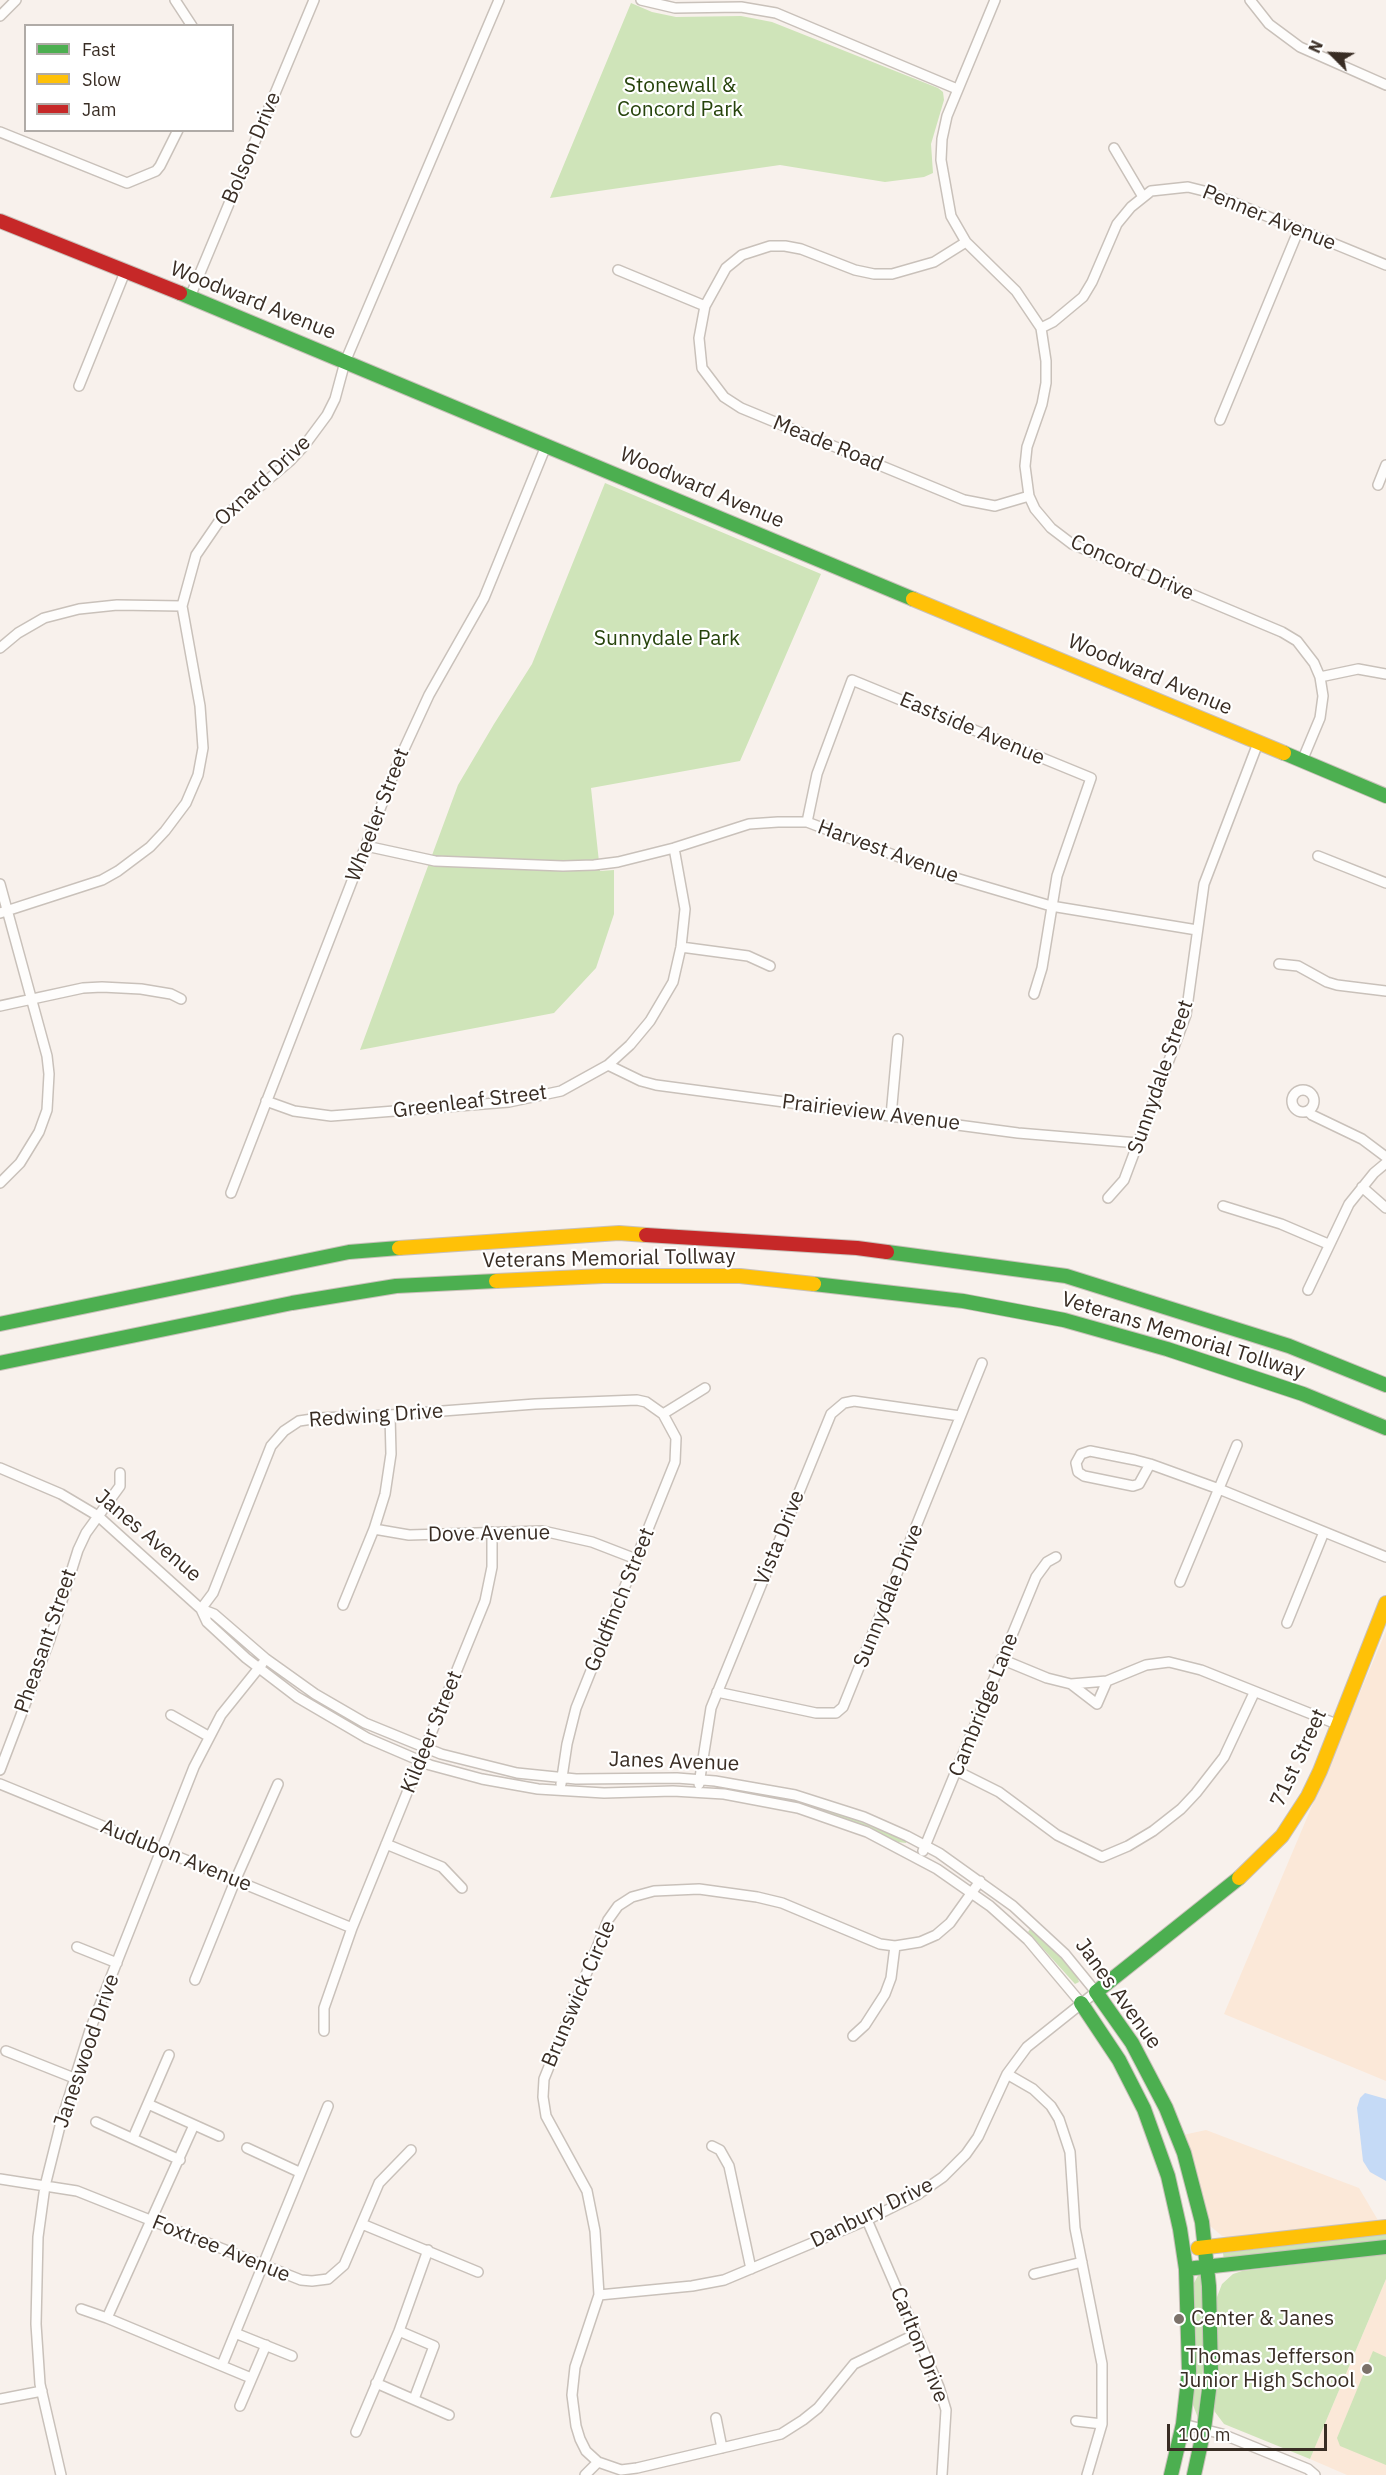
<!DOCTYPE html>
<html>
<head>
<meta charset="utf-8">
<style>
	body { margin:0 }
	#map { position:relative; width:1386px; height:2475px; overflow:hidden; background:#f8f1ec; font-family:"IBM Plex Sans",sans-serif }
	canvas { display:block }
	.legend { position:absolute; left:24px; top:24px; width:210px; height:108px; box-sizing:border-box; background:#fff; border:2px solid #b0aba7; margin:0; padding:8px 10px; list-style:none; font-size:18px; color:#392d24 }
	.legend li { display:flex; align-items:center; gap:12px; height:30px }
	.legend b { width:30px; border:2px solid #b0aba7 }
	.north { position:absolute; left:1302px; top:24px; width:60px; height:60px; -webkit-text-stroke:4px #fff; paint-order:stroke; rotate:294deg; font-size:16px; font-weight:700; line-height:24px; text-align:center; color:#392d24 }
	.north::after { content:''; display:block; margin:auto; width:21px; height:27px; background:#392d24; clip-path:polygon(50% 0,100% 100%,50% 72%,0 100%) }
	.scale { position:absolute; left:1167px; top:2424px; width:160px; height:27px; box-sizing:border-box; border:3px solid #392d24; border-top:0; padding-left:8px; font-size:18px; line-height:21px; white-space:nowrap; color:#392d24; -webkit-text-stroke:4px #fff; paint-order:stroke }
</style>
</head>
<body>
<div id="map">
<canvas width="1386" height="2475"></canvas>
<ul class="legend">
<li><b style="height:8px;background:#4caf50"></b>Fast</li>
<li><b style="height:8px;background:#ffc107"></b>Slow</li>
<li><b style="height:8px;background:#c62828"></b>Jam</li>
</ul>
<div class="north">N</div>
<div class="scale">100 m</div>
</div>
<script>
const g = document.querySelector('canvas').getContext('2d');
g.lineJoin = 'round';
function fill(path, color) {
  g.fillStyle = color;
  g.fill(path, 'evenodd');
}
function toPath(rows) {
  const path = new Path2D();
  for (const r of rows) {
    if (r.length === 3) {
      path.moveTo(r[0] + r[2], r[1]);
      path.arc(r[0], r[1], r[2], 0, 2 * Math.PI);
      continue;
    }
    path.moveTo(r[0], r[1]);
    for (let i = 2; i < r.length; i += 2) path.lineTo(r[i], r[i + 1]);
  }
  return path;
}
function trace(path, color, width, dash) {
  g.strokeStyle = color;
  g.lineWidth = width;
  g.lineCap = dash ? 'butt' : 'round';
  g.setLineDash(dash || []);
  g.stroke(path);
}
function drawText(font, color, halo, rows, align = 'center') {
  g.font = font + ' "IBM Plex Sans",sans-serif';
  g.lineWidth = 4.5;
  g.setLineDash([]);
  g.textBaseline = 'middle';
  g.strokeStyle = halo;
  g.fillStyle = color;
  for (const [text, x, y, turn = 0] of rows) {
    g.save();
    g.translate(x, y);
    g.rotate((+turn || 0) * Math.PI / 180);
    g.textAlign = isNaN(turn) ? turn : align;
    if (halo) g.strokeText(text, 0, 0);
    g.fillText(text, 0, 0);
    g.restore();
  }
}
fill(toPath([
	[1386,1631,1386,2081,1224,2014],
	[1206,2130,1359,2188,1379,2222,1230,2238,1222,2236,1209,2225,1183,2135],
	[1386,2279,1386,2475,1347,2475,1310,2459]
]), '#fbe8d8');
fill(toPath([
	[631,3,652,12,676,17,741,16,772,22,938,88,943,92,944,100,931,144,933,173,924,177,885,182,780,165,550,198],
	[605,483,821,574,740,761,591,788,600,871,614,870,614,914,596,968,554,1013,360,1050,458,785,494,724,532,664],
	[716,1786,767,1794,806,1803,847,1816,906,1841,906,1843,898,1842,871,1830,725,1791],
	[1030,1929,1069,1965,1076,1974,1079,1982,1075,1984,1028,1932],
	[1386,2234,1386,2241,1224,2260,1223,2253],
	[1386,2254,1386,2279,1310,2459,1224,2424,1215,2412,1214,2406,1217,2297,1222,2284,1233,2274,1242,2271],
	[1201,2270,1204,2359,1198,2418,1193,2405,1196,2347,1194,2283],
	[1373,2351,1386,2357,1386,2465,1340,2446,1337,2438]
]), '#cfe4b9');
fill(toPath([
	[1365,2093,1386,2099,1386,2181,1370,2172,1363,2161,1357,2108,1360,2098]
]), '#c5daf6');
const street = toPath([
	[175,0,192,26],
	[641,0,675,8,741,7,776,13,957,89],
	[995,0,947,116,942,139,941,160,951,216,966,242,1016,291,1041,328,1046,361,1046,383,1042,404,1027,447,1025,466,1029,496,1035,509,1051,528,1072,544,1282,632,1297,641,1314,663,1320,677,1323,696,1320,718,1302,761],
	[1250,0,1269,24,1300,47,1386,85],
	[0,16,16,0],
	[0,132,127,183,156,171,160,166,178,130],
	[1114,148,1143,197],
	[966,242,934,262,892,274,874,274,855,270,801,249,785,246,770,246,742,255,726,268,705,306,699,338,702,368,724,397,741,408,964,500,995,506,1029,496],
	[618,270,705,306],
	[190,297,314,0],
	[1041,328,1053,322,1083,297,1092,282,1117,224,1131,207,1151,191,1188,187,1208,192,1386,265],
	[79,386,125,272],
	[1220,420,1299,229],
	[1378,485,1386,465],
	[0,648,18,633,44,618,79,609,117,605,182,606],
	[1320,677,1358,669,1386,674],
	[807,822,817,774,852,680,1091,778,1057,876,1042,968,1034,994],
	[366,846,435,861,563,866,594,865,618,862,674,848,749,824,778,822,807,822,949,876,1051,906,1197,930],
	[1318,856,1386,883],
	[0,884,47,1056,49,1074,47,1110,39,1132,20,1163,0,1183],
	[0,913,102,880,118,871,150,847,165,831,186,803,198,775,203,748,200,706,182,606,196,555,220,520,290,461,304,446,327,415,335,399,345,362,499,0],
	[681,947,748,956,770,966],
	[1279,964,1298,966,1327,982,1337,985,1386,991],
	[0,1006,83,988,102,987,141,989,171,994,181,999],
	[608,1065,641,1081,656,1085,1018,1133,1138,1143],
	[1303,1101,11],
	[266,1101,294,1111,331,1116,509,1102,561,1091,608,1065,630,1045,650,1021,673,982,681,947,685,909,674,848],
	[1308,1111,1312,1115,1362,1139,1386,1157],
	[891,1116,898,1039],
	[1362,1187,1386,1208],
	[231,1193,399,760,429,695,484,598,546,446],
	[1108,1198,1124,1180,1186,1015,1204,884,1258,743],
	[1223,1206,1281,1224,1328,1244],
	[1308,1290,1349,1204,1374,1173,1386,1163],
	[663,1414,705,1388],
	[1090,1451,1135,1460,1150,1464,1139,1484,1133,1486,1084,1476,1078,1472,1076,1463,1081,1454,1090,1451],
	[1150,1464,1219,1489,1386,1557],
	[0,1468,61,1494,98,1516,201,1609,214,1614,266,1659,315,1694,365,1723,441,1754,517,1773,576,1779,677,1778,715,1781,795,1795,864,1817,907,1836,939,1853,1013,1906,1065,1954,1096,1992,1027,2047,1007,2074,978,2137,966,2154,943,2177,917,2195,867,2220,724,2280,692,2286,599,2295],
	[374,1529,409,1535,543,1531,592,1542,636,1559],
	[1180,1582,1237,1445],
	[343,1605,374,1529,385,1494,391,1454,390,1415],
	[201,1609,207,1622,246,1658,297,1697,367,1738,430,1765,482,1779,538,1789,604,1793,673,1791,724,1794,798,1808,867,1832,937,1869,990,1906,1028,1940,1081,2003],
	[201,1609,213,1593,271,1446,284,1431,299,1421,319,1418,390,1415,535,1404,637,1400,646,1402,663,1414,676,1438,675,1462,576,1708,567,1744,561,1784],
	[1287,1623,1324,1532],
	[1001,1659,1047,1678,1071,1684,1097,1704,1107,1681,1146,1665,1169,1662,1201,1670,1339,1725],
	[1071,1684,1107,1681],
	[717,1692,816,1713,836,1713,843,1707,982,1363],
	[171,1715,208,1736],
	[0,1770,50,1639,78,1550,86,1533,120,1486,120,1473],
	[957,1771,999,1792,1057,1835,1102,1857,1128,1846,1153,1831,1181,1809,1196,1793,1224,1757,1254,1693],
	[0,1784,352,1928],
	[699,1784,711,1708,831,1414,844,1403,854,1401,960,1416],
	[386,1844,442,1867,462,1888],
	[923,1851,1036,1577,1047,1562,1056,1557],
	[77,1947,117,1963],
	[195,1980,235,1881,278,1784],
	[324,2031,324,2008,352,1928,485,1601,492,1567,492,1532],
	[853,2036,865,2025,885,1994,891,1978,895,1946],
	[6,2051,74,2078],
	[1007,2074,1033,2089,1051,2106,1059,2119,1070,2152,1075,2228,1102,2364,1102,2424,1087,2475],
	[148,2104,219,2136],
	[96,2122,180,2160],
	[194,2125,107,2318,251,2378],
	[133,2138,169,2055],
	[712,2146,720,2150,729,2166,751,2269],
	[247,2148,299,2172],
	[0,2179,77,2191,301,2280,312,2281,328,2279,344,2265,379,2183,411,2150],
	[867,2220,939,2387,946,2410,942,2475],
	[362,2224,478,2272],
	[1034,2274,1082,2262],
	[81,2309,107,2318],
	[399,2331,434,2346,414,2399],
	[235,2333,292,2356],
	[916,2334,854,2364,818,2408,803,2420,781,2434,637,2468,621,2470,598,2462,586,2451,580,2439,576,2426,572,2395,575,2367,599,2295,595,2231,587,2191,546,2116,543,2097,544,2079,608,1920,618,1906,632,1897,654,1891,699,1889,757,1897,782,1903,880,1944,895,1946,920,1942,936,1935,950,1923,980,1881],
	[222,2365,328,2106],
	[376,2383,449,2415],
	[0,2399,42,2391],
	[240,2406,266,2345],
	[716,2418,722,2448],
	[1076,2421,1102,2424],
	[1183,2424,1222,2434,1308,2469,1315,2475],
	[356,2432,399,2331,428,2250],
	[61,2475,40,2384,36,2324,38,2237,45,2186,61,2122,90,2030,194,1767,221,1715,262,1664],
	[585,2475,598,2462]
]);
const fast = toPath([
	[180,293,913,599],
	[1284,753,1386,796],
	[887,1252,1066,1276,1289,1346,1386,1385],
	[814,1284,963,1301,1064,1320,1167,1349,1303,1394,1386,1428],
	[0,1324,349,1252,399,1248],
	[0,1363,292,1303,396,1286,496,1281],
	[1081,2003,1119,2060,1144,2109,1168,2176,1180,2229,1186,2269,1189,2371,1183,2424,1171,2475],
	[1186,2269,1386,2247],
	[1194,2475,1204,2429,1211,2374,1209,2286,1202,2222,1184,2153,1166,2108,1132,2043,1096,1992,1239,1878]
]);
const slow = toPath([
	[913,599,1284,753],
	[399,1248,619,1233,646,1235],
	[496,1281,603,1276,740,1276,814,1284],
	[1239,1878,1282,1836,1308,1796,1320,1771,1386,1603],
	[1198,2248,1386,2227]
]);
const jam = toPath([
	[0,221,180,293],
	[646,1235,857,1248,887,1252]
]);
trace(street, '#c9c1ba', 12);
trace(fast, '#c9c1ba', 16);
trace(slow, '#c9c1ba', 16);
trace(jam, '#c9c1ba', 16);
trace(street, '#fefdfc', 9);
trace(fast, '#4caf50', 14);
trace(slow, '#ffc107', 14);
trace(jam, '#c62828', 14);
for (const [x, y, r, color] of [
	[1179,2319,6,"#7c726a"],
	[1367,2369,6,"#7c726a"]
]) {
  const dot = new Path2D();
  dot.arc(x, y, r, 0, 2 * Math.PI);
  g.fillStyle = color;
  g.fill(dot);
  trace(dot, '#fff', 2);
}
drawText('21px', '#26430b', '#fff', [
	["Stonewall &",680,86],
	["Concord Park",680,110],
	["Sunnydale Park",667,639]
]);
drawText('21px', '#392d24', '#fff', [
	["Bolson Drive",252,148,-67],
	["Penner Avenue",1269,218,22],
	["Woodward Avenue",253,301,22],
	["Meade Road",828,444,22],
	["Oxnard Drive",263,481,-43],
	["Woodward Avenue",702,488,23],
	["Concord Drive",1132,568,24],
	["Woodward Avenue",1150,675,23],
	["Eastside Avenue",972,729,23],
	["Wheeler Street",378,815,-69],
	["Harvest Avenue",888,852,20],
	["Sunnydale Street",1161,1077,-71],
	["Greenleaf Street",470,1102,-7],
	["Prairieview Avenue",871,1113,7],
	["Veterans Memorial Tollway",609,1259,-1],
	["Veterans Memorial Tollway",1183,1336,17],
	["Redwing Drive",376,1416,-4],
	["Dove Avenue",489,1534,-1],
	["Janes Avenue",148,1536,40],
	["Vista Drive",780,1538,-68],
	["Sunnydale Drive",889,1596,-68],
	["Goldfinch Street",620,1600,-68],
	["Pheasant Street",46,1641,-71],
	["Cambridge Lane",984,1705,-68],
	["Kildeer Street",432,1732,-68],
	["71st Street",1299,1758,-65],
	["Janes Avenue",674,1762,2],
	["Audubon Avenue",176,1856,22],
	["Brunswick Circle",579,1994,-67],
	["Janes Avenue",1118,1994,54],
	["Janeswood Drive",87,2051,-71],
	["Danbury Drive",872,2213,-26],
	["Foxtree Avenue",221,2249,22],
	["Carlton Drive",919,2345,68]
]);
drawText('21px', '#392d24', '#fff', [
	["Center & Janes",1191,2319],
	["Thomas Jefferson",1355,2357,"right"],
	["Junior High School",1355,2381,"right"]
], 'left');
</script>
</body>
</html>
